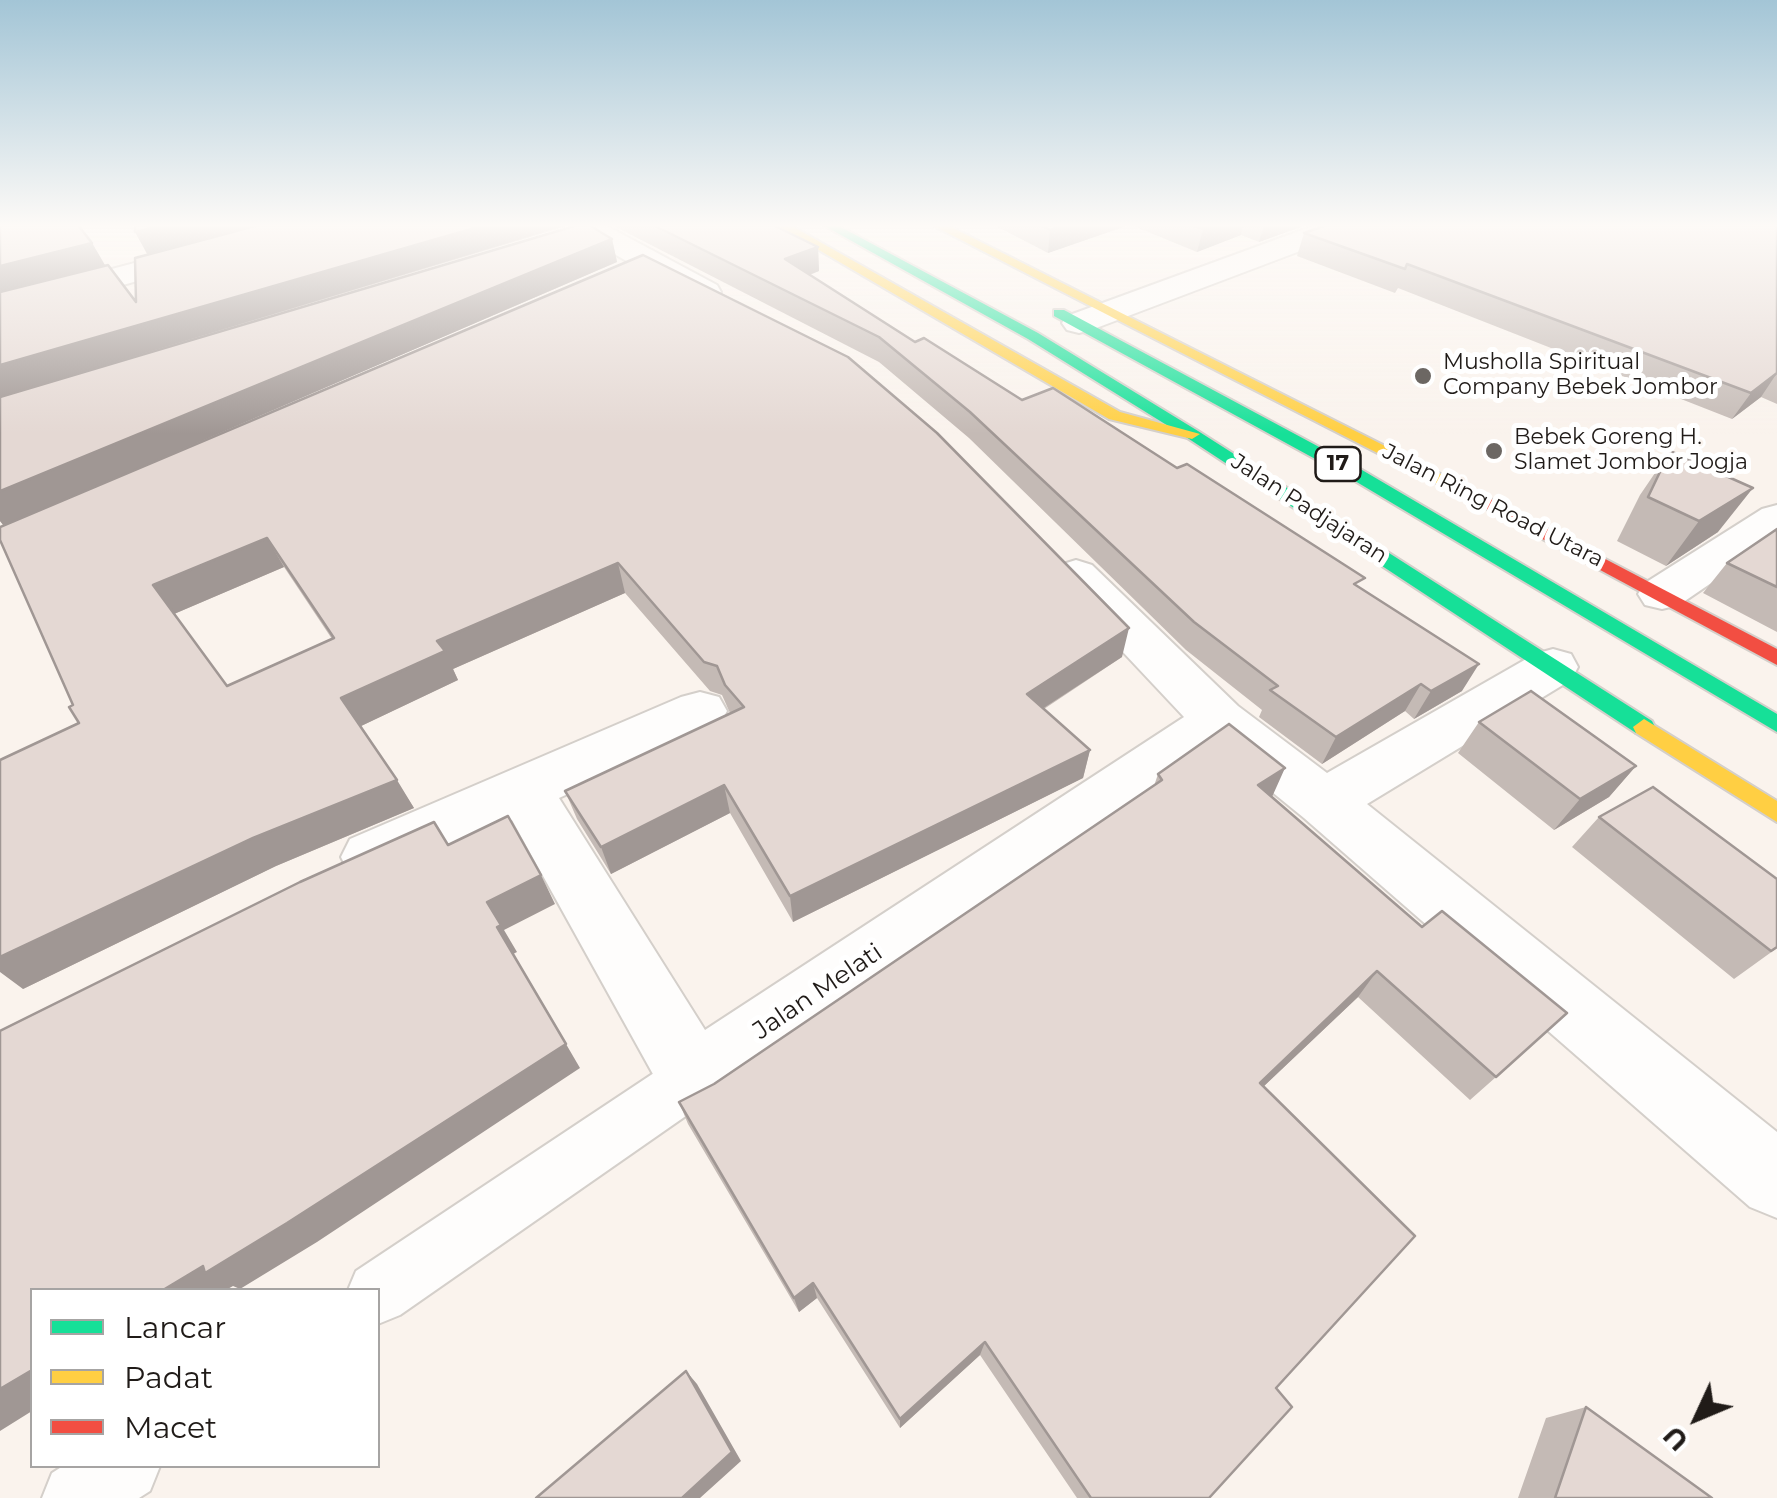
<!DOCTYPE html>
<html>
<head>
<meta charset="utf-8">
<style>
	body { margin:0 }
	#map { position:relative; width:1777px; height:1498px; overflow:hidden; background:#faf3ed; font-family:Montserrat,sans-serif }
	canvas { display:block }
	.legend { position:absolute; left:30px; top:1288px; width:350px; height:180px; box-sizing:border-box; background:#fff; border:2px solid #a6a4a3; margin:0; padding:12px 18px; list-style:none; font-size:30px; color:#201b18 }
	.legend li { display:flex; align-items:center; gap:20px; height:50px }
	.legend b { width:50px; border:2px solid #a6a4a3 }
	.north { position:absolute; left:1647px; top:1368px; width:100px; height:100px; -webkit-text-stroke:8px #fff; paint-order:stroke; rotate:226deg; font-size:28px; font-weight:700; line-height:40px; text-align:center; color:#201b18 }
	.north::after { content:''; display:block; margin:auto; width:35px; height:45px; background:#201b18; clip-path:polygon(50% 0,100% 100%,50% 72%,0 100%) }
</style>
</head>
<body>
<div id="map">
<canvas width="1777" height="1498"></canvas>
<ul class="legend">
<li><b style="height:12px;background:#16e098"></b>Lancar</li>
<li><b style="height:12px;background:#ffcf43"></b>Padat</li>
<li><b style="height:12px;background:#f24e42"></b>Macet</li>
</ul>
<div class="north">U</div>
</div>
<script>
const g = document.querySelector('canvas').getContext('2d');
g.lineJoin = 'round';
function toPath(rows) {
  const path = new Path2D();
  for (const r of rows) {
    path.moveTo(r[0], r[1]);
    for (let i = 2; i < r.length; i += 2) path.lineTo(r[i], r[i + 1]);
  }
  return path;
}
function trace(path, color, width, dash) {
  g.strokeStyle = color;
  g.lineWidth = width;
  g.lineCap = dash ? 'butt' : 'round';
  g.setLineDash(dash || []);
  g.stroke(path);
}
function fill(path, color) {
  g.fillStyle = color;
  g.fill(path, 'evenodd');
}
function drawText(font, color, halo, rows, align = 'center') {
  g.font = font + ' Montserrat,sans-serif';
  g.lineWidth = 10;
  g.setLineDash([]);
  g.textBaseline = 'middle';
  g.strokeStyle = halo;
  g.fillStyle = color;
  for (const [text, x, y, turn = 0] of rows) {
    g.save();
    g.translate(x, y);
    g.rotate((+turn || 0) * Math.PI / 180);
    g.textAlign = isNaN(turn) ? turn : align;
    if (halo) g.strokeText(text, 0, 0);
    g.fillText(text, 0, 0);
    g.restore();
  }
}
const lane = toPath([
	[694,1051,713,1059,721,1078,713,1097,400,1315,378,1324,378,1290,348,1290,356,1271,675,1059,694,1051],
	[63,1466,160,1466,150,1491,139,1498,42,1498,52,1473,63,1466]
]);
const street = toPath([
	[276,225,323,225,318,231,0,319,0,299,276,225],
	[569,225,605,225,717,285,721,292,717,299,693,299,574,231,569,225],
	[1316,225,1358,225,1353,231,1091,330,1079,333,1067,330,1062,323,1067,316,1316,225],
	[1777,505,1777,538,1679,605,1662,609,1645,605,1638,594,1645,583,1762,509,1777,505],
	[1076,560,1092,565,1238,706,1327,773,1535,654,1553,649,1571,654,1578,667,1571,680,1367,804,1777,1132,1777,1218,1750,1207,1304,818,1218,748,719,1103,694,1113,669,1103,512,820,371,882,350,875,341,857,350,839,681,697,700,692,719,697,727,711,719,725,559,798,705,1030,1184,717,1060,585,1053,575,1060,565,1076,560]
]);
const fast = toPath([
	[823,225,837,225,1038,333,1198,431,1652,721,1655,727,1652,733,1636,733,1186,437,1028,339,823,225],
	[1054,310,1064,310,1362,470,1777,714,1777,732,1350,478,1054,316,1054,310]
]);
const slow = toPath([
	[776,225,790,225,1120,412,1200,434,1192,439,1109,419,776,225],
	[932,225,947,225,1496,502,1487,507,1481,506,932,225],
	[1644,719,1777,801,1777,822,1636,733,1633,727,1644,719]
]);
const jam = toPath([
	[1487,497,1777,649,1777,665,1481,506,1481,498,1487,497]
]);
trace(lane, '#d4cfca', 4);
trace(street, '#d4cfca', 4);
trace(fast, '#d4cfca', 4);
trace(slow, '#d4cfca', 4);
trace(jam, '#d4cfca', 4);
fill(lane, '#fefdfc');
fill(street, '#fefdfc');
fill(fast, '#16e098');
fill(slow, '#ffcf43');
fill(jam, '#f24e42');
fill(toPath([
	[0,225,92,243,105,265,136,302,147,254,135,232,567,226,100,367,612,239,617,262,83,492,643,255,1122,657,1044,709,1090,750,1083,778,793,922,730,813,611,874,577,819,565,791,730,713,722,695,710,691,625,593,453,669,458,680,361,726,414,808,276,866,23,989,79,723,4,526,0,521],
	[284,567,332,639,227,686,174,614],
	[612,225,773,225,818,247,819,271,810,275,915,342,1360,588,1462,691,1414,719,1405,711,1322,764,1259,717,1262,710,1186,650,969,438,879,362],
	[994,225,1129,225,1048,253],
	[1131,225,1306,225,1259,242,1241,235,1197,252],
	[1777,225,1777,404,1761,397,1732,419,1398,288,1395,293,1297,256,1304,233],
	[1670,451,1718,532,1666,566,1617,541,1640,495],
	[1777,529,1777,632,1703,593,1727,563],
	[1479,722,1636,766,1609,797,1554,830,1458,753],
	[1158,774,1272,797,1496,1077,1470,1100,1358,997,1263,1087,1276,1388,1209,1498,1077,1498,980,1355,900,1428,817,1298,799,1312,688,1124,679,1102,714,1084,1154,786],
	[1599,817,1777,948,1734,979,1572,847],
	[1586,1407,1712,1498,1518,1498,1546,1418]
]), '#c4bab5');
fill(toPath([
	[163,225,263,225,148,255,135,232],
	[485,225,567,225,0,397,0,365],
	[1066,225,1129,225,1048,253,1050,230],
	[1214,225,1243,225,1241,235,1197,252,1203,229],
	[1264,225,1306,225,1259,242],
	[612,239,617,262,4,526,0,521,0,491],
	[92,243,106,267,0,295,0,266],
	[818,247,819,271,787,283,785,259],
	[1777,373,1761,397,1732,419,1751,393],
	[1753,488,1718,532,1666,566,1699,521],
	[267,538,284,567,174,614,153,585],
	[618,563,625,593,453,669,458,680,359,727,341,698,437,641],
	[1129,628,1122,657,1022,722,1027,694],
	[1479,664,1462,691,1414,719,1431,691],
	[1421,684,1405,711,1322,764,1336,737],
	[1090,750,1083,778,793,922,790,896],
	[1636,766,1609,797,1554,830,1580,799],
	[1285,768,1272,797,1258,785],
	[397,780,414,808,276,866,23,989,0,972,0,957,253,838],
	[724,785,730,813,611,874,601,847],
	[541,875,555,904,504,930,517,952,513,954,497,927,487,902],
	[1377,971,1358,997,1244,1105,1260,1083],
	[566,1044,580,1068,317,1242,240,1289,233,1286,226,1290,163,1290],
	[813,1283,817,1298,799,1312,794,1298],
	[985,1342,980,1355,900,1428,900,1419],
	[32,1370,32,1411,0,1431,0,1389],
	[686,1371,697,1384,741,1461,700,1498,682,1498]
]), '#a09794');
const building = toPath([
	[0,225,78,225,92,243,0,266,0,225],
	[135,225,163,225,135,232,135,225],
	[259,225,485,225,0,365,0,292,108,265,136,302,135,258,259,225],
	[578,225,589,225,612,239,0,491,0,397,578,225],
	[653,225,773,225,818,247,785,259,915,342,924,338,1022,400,1053,388,1177,468,1187,464,1365,578,1354,584,1479,664,1431,691,1421,684,1336,737,1270,690,1278,686,1194,622,970,412,879,337,653,225],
	[1040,225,1066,225,1050,230,1040,225],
	[1192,225,1214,225,1203,229,1192,225],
	[1327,225,1777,225,1777,373,1751,393,1407,264,1405,269,1304,233,1327,225],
	[643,255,848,357,937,433,1129,628,1027,694,1090,750,790,896,724,785,601,847,565,791,744,707,725,685,717,666,704,662,618,563,437,641,445,651,341,698,397,780,253,838,0,957,0,760,79,723,69,707,73,705,0,540,0,527,643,255],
	[267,538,334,638,227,686,153,585,267,538],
	[1670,451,1753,488,1699,521,1648,497,1670,451],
	[1777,529,1777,587,1727,563,1777,529],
	[1531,691,1636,766,1580,799,1479,722,1531,691],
	[1229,724,1285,768,1258,785,1422,927,1442,911,1567,1013,1496,1077,1377,971,1260,1083,1415,1236,1276,1388,1292,1407,1209,1498,1091,1498,985,1342,900,1419,813,1283,794,1298,679,1102,714,1084,1162,780,1158,774,1229,724],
	[1653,787,1777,879,1777,947,1771,951,1599,817,1653,787],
	[508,816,541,875,487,902,501,925,497,927,566,1044,287,1223,205,1273,203,1266,163,1290,32,1290,32,1370,0,1389,0,1031,300,882,434,822,448,845,508,816],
	[686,1371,732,1452,682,1498,536,1498,686,1371],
	[1586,1407,1712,1498,1555,1498,1586,1407]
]);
fill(building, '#e4d8d3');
trace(building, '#a09794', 2.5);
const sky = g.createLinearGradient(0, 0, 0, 434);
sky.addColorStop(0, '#a3c5d6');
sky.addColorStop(0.52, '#fdfaf7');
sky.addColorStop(1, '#fdfaf700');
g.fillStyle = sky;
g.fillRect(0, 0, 1777, 434);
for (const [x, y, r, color] of [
	[1423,376,10,"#6c6763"],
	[1494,451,10,"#6c6763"]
]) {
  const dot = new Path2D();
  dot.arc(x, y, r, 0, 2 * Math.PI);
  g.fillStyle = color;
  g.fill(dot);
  trace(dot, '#fff', 4);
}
drawText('22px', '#201b18', '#fff', [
	["Musholla Spiritual",1443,363],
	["Company Bebek Jombor",1443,388],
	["Bebek Goreng H.",1514,438],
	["Slamet Jombor Jogja",1514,463]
], 'left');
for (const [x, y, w] of [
	[1338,464,45]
]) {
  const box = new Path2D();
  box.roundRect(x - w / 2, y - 17, w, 34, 8);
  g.fillStyle = '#fff';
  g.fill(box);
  trace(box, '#201b18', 2.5);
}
drawText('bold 22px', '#201b18', null, [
	["17",1338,464]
]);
drawText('22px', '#201b18', '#fff', [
	["Jalan Ring Road Utara",1493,506,27],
	["Jalan Padjajaran",1309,509,33]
]);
drawText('25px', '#201b18', '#fff', [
	["Jalan Melati",818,992,-34]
]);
</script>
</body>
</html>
